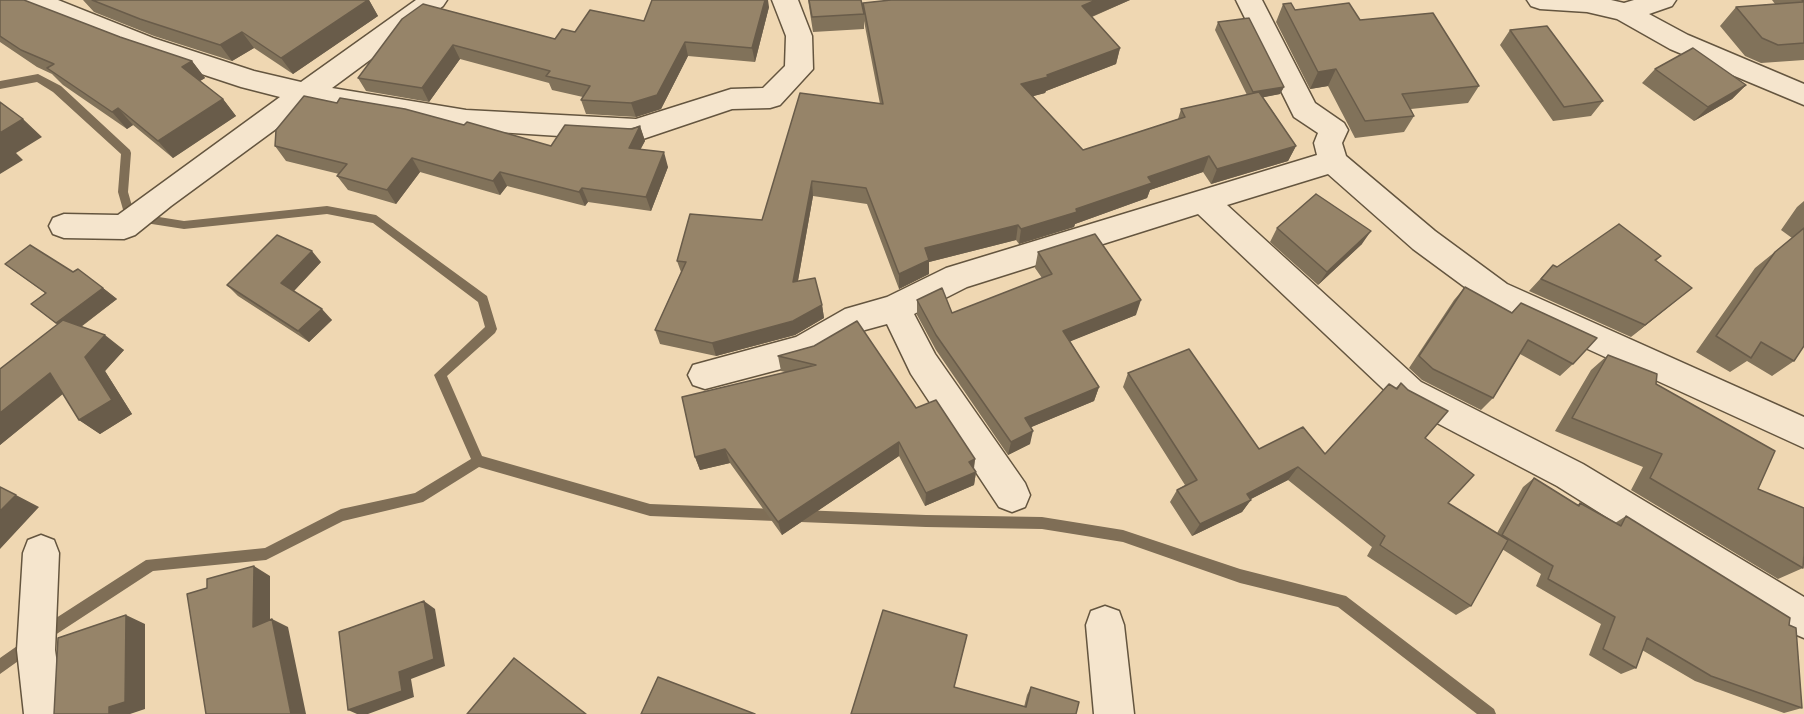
<!DOCTYPE html>
<html>
<head>
<meta charset="utf-8">
<style>
	body { margin:0 }
	canvas { display:block; background:#efd7b2 }
</style>
</head>
<body>
<canvas width="1804" height="714"></canvas>
<script>
const g = document.querySelector('canvas').getContext('2d');
g.lineJoin = 'round';
function toPath(rows) {
  const path = new Path2D();
  for (const r of rows) {
    path.moveTo(r[0], r[1]);
    for (let i = 2; i < r.length; i += 2) path.lineTo(r[i], r[i + 1]);
  }
  return path;
}
function fill(path, color) {
  g.fillStyle = color;
  g.fill(path, 'evenodd');
}
function trace(path, color, width, dash) {
  g.strokeStyle = color;
  g.lineWidth = width;
  g.lineCap = dash ? 'butt' : 'round';
  g.setLineDash(dash || []);
  g.stroke(path);
}
fill(toPath([
	[38,74,61,86,130,150,131,153,128,192,134,213,184,221,327,206,376,215,487,296,497,329,495,333,447,376,482,456,650,504,926,515,1042,517,1123,530,1240,569,1346,596,1494,709,1496,714,1477,714,1338,607,1240,583,1123,542,1042,529,926,527,650,516,479,467,423,502,343,521,266,560,153,571,49,639,44,641,39,639,37,634,39,629,146,560,265,548,341,509,415,493,471,459,434,375,485,327,478,302,373,223,327,214,184,229,126,220,118,192,121,154,53,92,37,82,0,89,0,81,38,74],
	[30,637,35,639,37,644,35,649,0,674,0,658,30,637]
]), '#7f6e56');
const minor = toPath([
	[21,0,58,0,153,38,254,71,301,82,416,0,447,0,443,6,332,88,466,110,636,119,731,89,763,88,785,66,786,36,772,0,798,0,812,36,813,69,780,105,770,108,732,109,637,141,466,130,310,104,171,206,135,235,124,239,64,238,53,234,49,226,53,218,64,214,118,215,280,97,241,87,135,52,25,6,21,0],
	[1236,0,1262,0,1315,103,1344,123,1348,130,1342,143,1346,156,1435,231,1507,284,1804,417,1804,448,1485,302,1413,249,1328,174,1227,205,1421,382,1583,464,1804,597,1804,638,1790,632,1557,486,1397,402,1198,214,967,287,914,314,935,354,1025,483,1030,495,1025,507,1012,512,999,507,911,374,887,324,865,330,816,359,804,363,705,389,693,385,688,375,693,365,796,337,845,309,887,297,946,268,1317,155,1314,143,1318,133,1294,117,1236,0],
	[1527,0,1611,0,1624,3,1634,0,1676,0,1672,6,1649,14,1688,35,1804,84,1804,105,1670,49,1617,19,1587,12,1540,9,1531,6,1527,0],
	[41,535,54,540,59,553,55,650,64,714,24,714,17,650,23,553,28,540,41,535],
	[1105,606,1119,611,1124,625,1134,714,1094,714,1086,625,1091,611,1105,606]
]);
trace(minor, '#64553f', 3);
fill(minor, '#f5e5cd');
fill(toPath([
	[0,0,192,61,205,78,200,81,223,99,236,116,173,158,133,125,127,129,63,85,52,74,37,67,0,42],
	[83,0,369,0,378,16,293,74,254,48,232,61,154,36,94,12],
	[808,0,861,0,863,11,863,3,891,0,1130,0,1092,17,1120,48,1116,64,1046,91,1045,93,1033,96,1083,150,1178,119,1181,109,1247,95,1215,30,1218,22,1284,87,1280,94,1263,97,1296,146,1288,161,1211,184,1203,172,1150,190,1147,198,1075,224,1074,227,1019,244,1016,240,929,262,929,274,899,289,867,204,813,196,798,281,822,305,824,318,795,335,716,356,660,344,655,330,681,272,677,261,762,220,880,104,864,21,864,29,813,32],
	[1772,0,1804,0,1804,60,1761,63,1745,56,1720,26,1736,7,1775,4],
	[1283,4,1295,10,1360,20,1479,86,1468,103,1411,109,1414,116,1404,132,1355,138,1328,86,1310,89,1276,22],
	[769,7,755,62,688,56,661,109,636,117,586,114,581,100,583,97,552,90,549,83,460,59,429,102,366,91,358,78,402,19,555,39,575,32,644,21],
	[1510,30,1603,101,1591,116,1553,121,1500,45],
	[1655,69,1746,85,1732,99,1694,121,1642,83],
	[337,103,464,125,551,146,640,126,645,141,640,149,668,167,651,211,588,202,585,206,507,186,500,195,420,172,396,204,348,190,337,176,339,174,286,161,275,146],
	[1804,201,1804,346,1794,361,1772,376,1747,361,1730,372,1696,352,1755,268,1792,238,1781,230,1797,207],
	[1277,228,1362,244,1318,285,1270,242],
	[1038,252,1136,315,1070,341,1099,387,1094,401,1031,427,1030,444,1008,455,936,350,917,315,917,300,952,313,1042,278,1035,268],
	[1661,256,1656,261,1677,300,1631,337,1529,291,1553,265,1557,267],
	[321,262,294,291,332,320,309,342,238,296,227,285],
	[5,264,73,272,103,288,117,299,81,327,124,350,105,371,132,414,100,434,79,420,63,394,0,445,0,369,58,325,31,304,45,293],
	[1465,287,1511,313,1521,303,1573,364,1560,376,1520,354,1493,398,1481,410,1422,380,1409,368,1454,300],
	[814,346,916,408,975,459,974,469,976,472,974,485,925,506,899,456,782,535,730,463,700,470,695,457,785,372,781,371,778,356],
	[1608,355,1656,384,1758,489,1803,568,1778,579,1631,490,1643,467,1555,431,1591,370],
	[1128,373,1259,449,1325,454,1401,383,1425,438,1448,503,1497,533,1523,487,1534,478,1577,505,1580,503,1615,523,1626,516,1789,625,1802,708,1784,713,1695,681,1642,650,1636,668,1621,674,1589,655,1601,624,1536,586,1541,574,1502,549,1471,606,1456,615,1367,556,1372,547,1288,480,1251,499,1242,512,1192,536,1170,502,1177,490,1185,485,1123,387],
	[967,635,954,687,1024,707,1027,695,1031,687,1076,714,851,714]
]), '#81725a');
fill(toPath([
	[368,0,369,0,378,16,293,74,281,58],
	[765,0,768,0,769,7,755,62,752,48],
	[1096,0,1130,0,1079,22,1082,6],
	[242,32,254,48,232,61,220,45],
	[685,42,688,56,661,109,636,117,631,103],
	[453,45,460,59,429,102,422,88],
	[1120,48,1116,64,1046,91,1045,93,1019,100,1021,84],
	[192,61,205,78,195,84,182,67],
	[1336,69,1328,86,1310,89,1318,72],
	[1746,85,1732,99,1694,121,1708,107],
	[1284,87,1280,94,1250,100,1253,92],
	[223,99,236,116,173,158,158,141],
	[118,108,133,125,127,129,112,112],
	[23,119,42,137,16,153,23,160,0,174,0,133],
	[640,126,645,141,634,162,629,148],
	[1296,146,1288,161,1211,184,1217,169],
	[664,152,668,167,651,211,646,197],
	[1209,156,1203,172,1150,190,1147,198,1075,224,1074,227,1019,244,1021,229,1076,209,1148,177],
	[412,158,420,172,396,204,387,190],
	[500,172,507,186,500,195,493,181],
	[812,181,813,196,795,297,793,282],
	[582,188,588,202,585,206,579,192],
	[1018,225,1016,240,929,262,929,274,899,289,899,274,925,248],
	[1371,231,1362,244,1318,285,1327,272],
	[312,251,321,262,291,294,281,283],
	[103,288,117,299,71,334,56,323],
	[1692,288,1677,300,1631,337,1645,325],
	[1141,300,1136,315,1059,346,1063,331],
	[822,305,824,318,795,335,716,356,712,343],
	[322,309,332,320,309,342,298,331],
	[105,335,124,350,105,371,132,414,100,434,79,420,85,357],
	[50,373,71,387,0,445,0,413],
	[1099,387,1094,401,1022,431,1025,418],
	[1033,431,1030,444,1008,455,1011,442],
	[899,442,899,456,782,535,778,522],
	[725,449,730,463,700,470,695,457],
	[975,459,973,472,969,462],
	[1298,467,1288,480,1243,503,1251,500,1242,512,1192,536,1200,524,1247,494],
	[976,472,974,485,925,506,926,493],
	[16,495,39,507,0,549,0,511],
	[254,566,270,576,270,636,253,627],
	[424,601,435,609,445,666,411,679,414,697,368,714,357,714,348,710,399,672],
	[126,615,145,624,145,709,130,714,109,714,109,707],
	[272,619,288,627,306,714,291,714]
]), '#695c4a');
const building = toPath([
	[0,0,24,0,120,37,192,61,182,67,223,99,158,141,118,108,112,112,47,68,54,64,21,50,0,36,0,0],
	[92,0,368,0,281,58,242,32,220,45,140,19,92,0],
	[652,0,765,0,752,48,685,42,657,95,631,103,581,100,590,86,546,76,550,71,453,45,422,88,358,78,402,19,423,4,555,39,562,29,575,32,590,10,644,21,652,0],
	[809,0,861,0,864,14,812,17,809,0],
	[891,0,1096,0,1082,6,1120,48,1047,75,1048,77,1021,84,1083,150,1185,117,1181,109,1259,92,1296,146,1217,169,1209,156,1148,177,1152,183,1076,209,1077,212,1021,229,1018,225,925,248,929,260,899,274,866,188,812,181,793,282,815,278,822,305,793,321,712,343,655,330,686,262,677,261,690,214,762,220,800,93,883,104,863,3,891,0],
	[1802,0,1804,0,1804,43,1778,45,1762,38,1736,7,1803,2,1802,0],
	[1291,3,1295,10,1349,3,1360,20,1433,13,1479,86,1402,94,1414,116,1365,121,1336,69,1318,72,1283,4,1291,3],
	[1249,18,1284,87,1253,92,1218,22,1249,18],
	[1547,26,1603,101,1564,107,1510,30,1547,26],
	[1693,48,1746,85,1708,107,1655,69,1693,48],
	[304,96,337,103,340,98,405,109,464,125,467,122,551,146,565,125,632,129,640,126,629,148,664,152,646,197,582,188,579,192,500,172,493,181,412,158,387,190,337,176,347,164,275,146,276,130,304,96],
	[0,102,23,119,0,133,0,102],
	[1316,194,1371,231,1327,272,1277,228,1316,194],
	[1619,224,1661,256,1655,260,1692,288,1645,325,1541,279,1553,265,1557,267,1619,224],
	[1804,228,1804,346,1794,361,1761,342,1751,358,1716,336,1775,252,1804,228],
	[1095,234,1141,300,1063,331,1099,387,1025,418,1033,431,1011,442,936,335,917,300,942,288,952,313,1052,274,1038,252,1095,234],
	[277,235,312,251,281,283,322,309,298,331,227,285,277,235],
	[30,245,73,272,78,269,103,288,56,323,31,304,46,293,5,264,30,245],
	[1465,287,1512,313,1521,303,1597,338,1573,364,1528,340,1493,398,1433,369,1419,356,1465,287],
	[63,320,105,335,85,357,112,400,79,420,50,373,0,413,0,369,63,320],
	[857,321,916,408,936,400,975,459,969,462,976,472,926,493,899,442,778,522,725,449,695,457,682,397,816,365,778,356,814,346,857,321],
	[1189,349,1259,449,1303,427,1325,454,1389,384,1397,389,1401,383,1408,390,1448,411,1425,438,1474,475,1448,503,1508,540,1471,606,1380,545,1385,536,1298,467,1247,494,1251,500,1200,524,1177,490,1197,480,1128,373,1189,349],
	[1608,355,1657,374,1656,384,1775,451,1758,489,1804,508,1804,554,1803,568,1650,478,1662,454,1572,418,1608,355],
	[1534,478,1579,506,1580,503,1621,526,1626,516,1790,618,1789,625,1796,628,1802,708,1711,676,1647,638,1636,668,1603,649,1615,617,1548,579,1553,566,1502,535,1534,478],
	[0,487,16,495,0,511,0,487],
	[254,566,253,627,272,619,291,714,206,714,187,594,207,588,207,579,254,566],
	[424,601,434,659,399,672,402,691,348,710,339,632,424,601],
	[883,610,967,635,954,687,1026,707,1031,687,1079,702,1076,714,851,714,883,610],
	[126,615,125,702,109,707,109,714,54,714,58,638,126,615],
	[514,658,586,714,467,714,514,658],
	[658,677,755,714,641,714,658,677]
]);
fill(building, '#968469');
trace(building, '#695c4a', 1.5);
</script>
</body>
</html>
